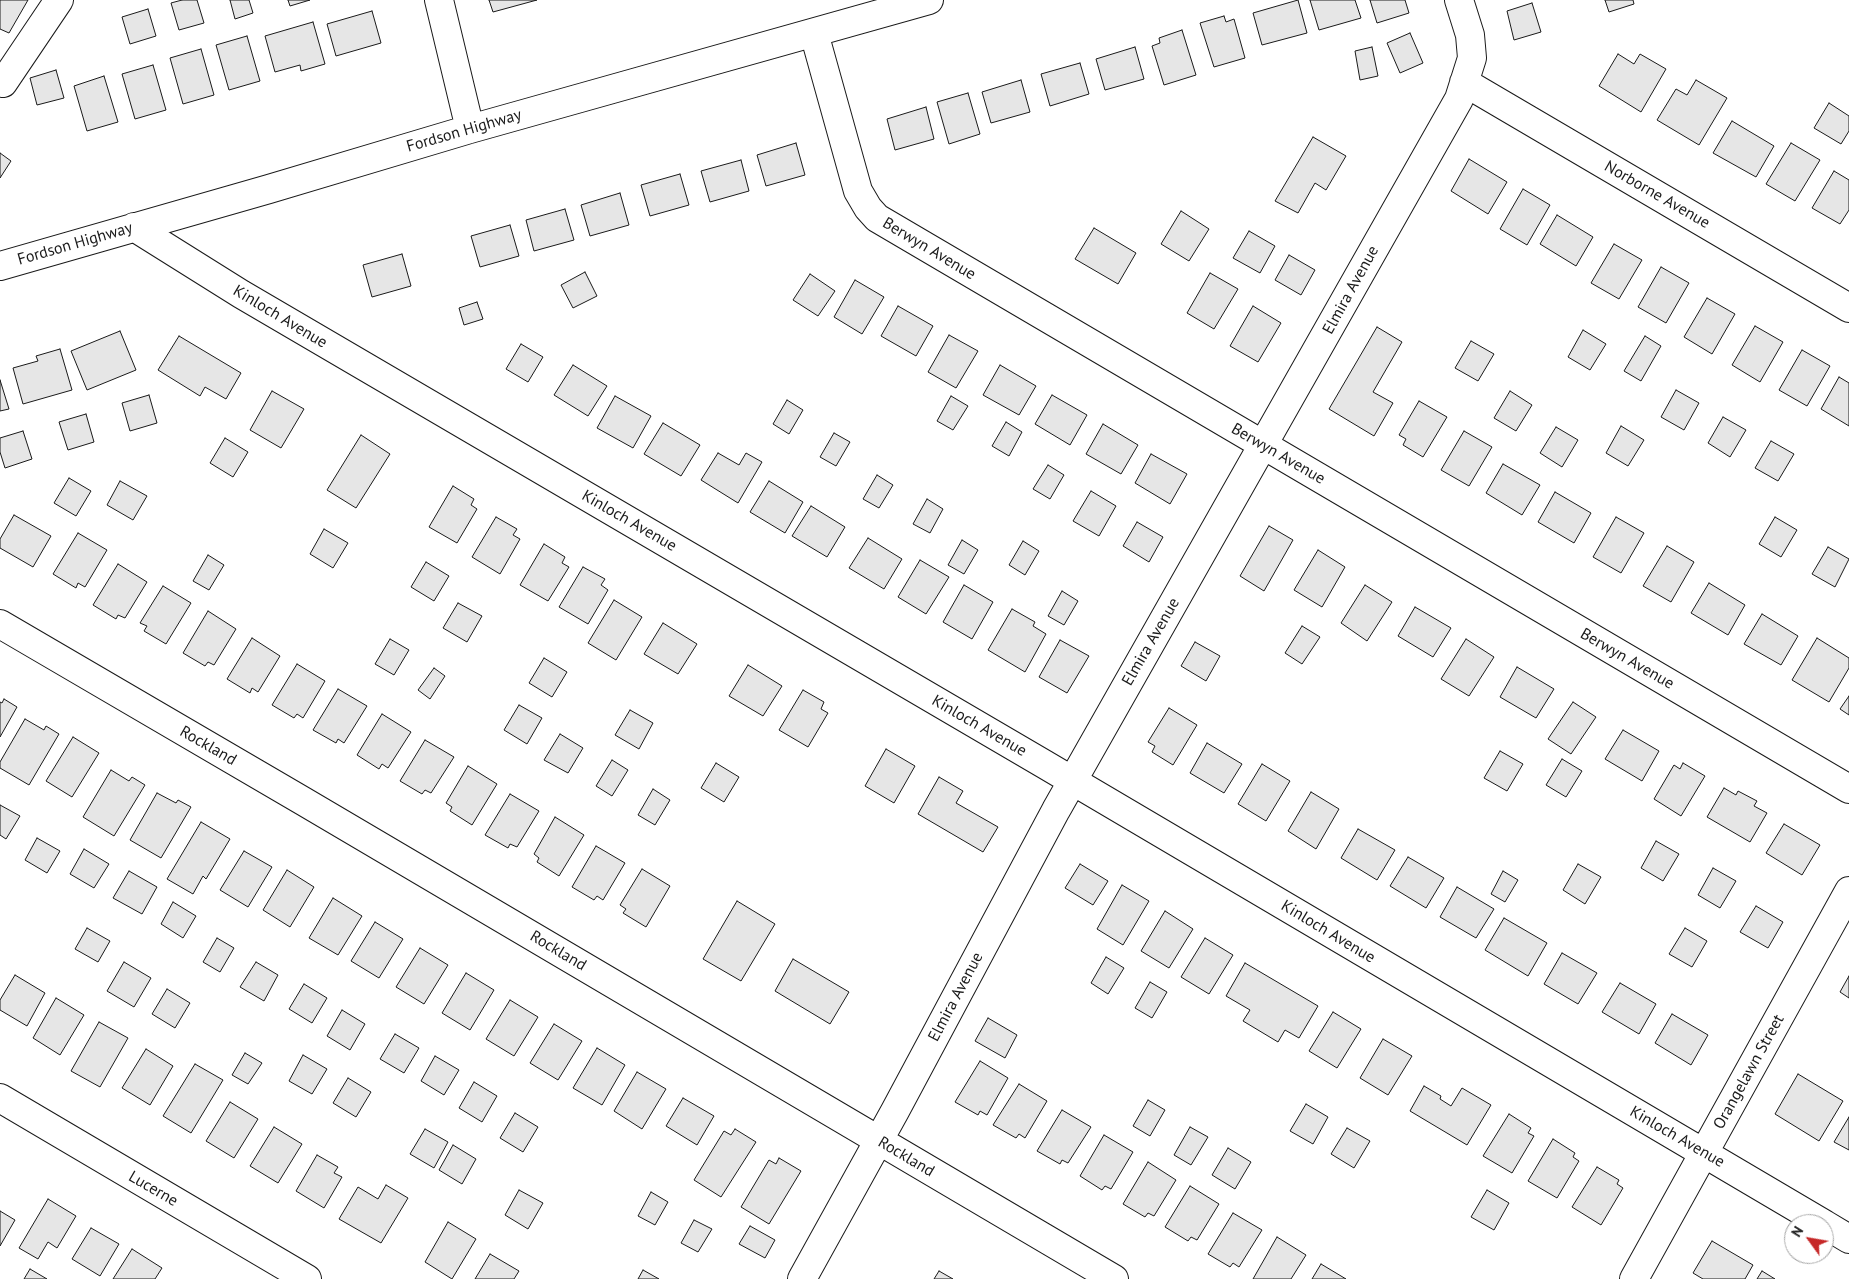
<!DOCTYPE html>
<html>
<head>
<meta charset="utf-8">
<style>
	body { margin:0 }
	#map { position:relative; width:1849px; height:1279px; overflow:hidden; background:#fff; font-family:"PT Sans",sans-serif }
	canvas { display:block }
	.north { position:absolute; left:1784px; top:1214px; width:50px; height:50px; box-sizing:border-box; background:#fff; border:1px solid #a3a3a3; border-radius:50%; rotate:302deg; font-size:14px; font-weight:700; line-height:20px; text-align:center; color:#1a1a1a }
	.north::after { content:''; display:block; margin:auto; width:18px; height:22px; background:#c62828; clip-path:polygon(50% 0,100% 100%,50% 72%,0 100%) }
</style>
</head>
<body>
<div id="map">
<canvas width="1849" height="1279"></canvas>
<div class="north">N</div>
</div>
<script>
const g = document.querySelector('canvas').getContext('2d');
g.lineJoin = 'round';
function fill(path, color) {
  g.fillStyle = color;
  g.fill(path, 'evenodd');
}
function toPath(rows) {
  const path = new Path2D();
  for (const r of rows) {
    path.moveTo(r[0], r[1]);
    for (let i = 2; i < r.length; i += 2) path.lineTo(r[i], r[i + 1]);
  }
  return path;
}
function trace(path, color, width, dash) {
  g.strokeStyle = color;
  g.lineWidth = width;
  g.lineCap = dash ? 'butt' : 'round';
  g.setLineDash(dash || []);
  g.stroke(path);
}
function drawText(font, color, halo, rows, align = 'center') {
  g.font = font + ' "PT Sans",sans-serif';
  g.lineWidth = 4;
  g.setLineDash([]);
  g.textBaseline = 'middle';
  g.strokeStyle = halo;
  g.fillStyle = color;
  for (const [text, x, y, turn = 0] of rows) {
    g.save();
    g.translate(x, y);
    g.rotate((+turn || 0) * Math.PI / 180);
    g.textAlign = isNaN(turn) ? turn : align;
    if (halo) g.strokeText(text, 0, 0);
    g.fillText(text, 0, 0);
    g.restore();
  }
}
const building = toPath([
	[0,0,28,0,9,33,0,29,0,0],
	[182,0,197,0,204,23,179,30,171,3,182,0],
	[230,0,249,0,253,13,235,19,230,0],
	[288,0,310,0,290,6,288,0],
	[489,0,537,0,493,12,489,0],
	[1298,0,1307,33,1262,45,1253,13,1298,0],
	[1310,0,1355,0,1361,18,1319,30,1310,0],
	[1370,0,1405,0,1409,13,1377,23,1370,0],
	[1605,0,1633,0,1634,4,1609,12,1605,0],
	[1532,3,1541,32,1514,40,1507,11,1532,3],
	[148,9,156,36,130,44,122,17,148,9],
	[372,11,381,43,336,56,327,24,372,11],
	[1224,16,1226,22,1234,19,1245,58,1214,67,1200,23,1224,16],
	[313,22,325,64,301,71,300,65,275,72,265,36,313,22],
	[1182,30,1196,75,1164,85,1152,46,1160,43,1159,38,1182,30],
	[1410,33,1423,63,1400,73,1387,43,1410,33],
	[247,36,260,81,229,90,216,45,247,36],
	[1135,47,1144,79,1105,90,1096,59,1135,47],
	[1372,47,1378,76,1360,80,1355,51,1372,47],
	[201,49,214,95,183,104,170,58,201,49],
	[1618,54,1634,64,1640,54,1666,69,1641,112,1599,86,1618,54],
	[1080,63,1089,94,1050,106,1041,74,1080,63],
	[153,65,166,110,135,119,122,74,153,65],
	[56,70,64,98,37,105,30,78,56,70],
	[104,76,118,122,87,131,74,86,104,76],
	[1021,80,1030,112,991,123,982,92,1021,80],
	[1696,80,1727,98,1699,145,1657,120,1676,89,1687,95,1696,80],
	[968,93,980,134,949,144,937,102,968,93],
	[1829,103,1849,116,1849,131,1841,144,1814,128,1829,103],
	[926,107,934,139,895,150,887,119,926,107],
	[1732,121,1774,146,1756,177,1713,153,1732,121],
	[1313,137,1346,156,1326,190,1315,183,1298,213,1275,201,1313,137],
	[796,143,805,175,766,186,757,155,796,143],
	[1791,143,1820,160,1795,201,1766,184,1791,143],
	[0,153,11,161,0,178,0,153],
	[1469,159,1507,182,1488,214,1451,191,1469,159],
	[741,160,749,191,710,202,701,171,741,160],
	[1834,171,1849,180,1849,210,1840,224,1812,208,1834,171],
	[680,174,689,205,650,216,641,185,680,174],
	[1523,189,1550,205,1527,245,1500,229,1523,189],
	[620,193,629,225,590,236,581,205,620,193],
	[565,209,574,240,534,251,526,220,565,209],
	[1181,211,1209,229,1189,261,1161,244,1181,211],
	[1557,215,1593,237,1576,266,1540,244,1557,215],
	[510,225,519,256,480,267,471,236,510,225],
	[1094,228,1136,253,1118,284,1075,259,1094,228],
	[1249,231,1275,246,1260,273,1233,258,1249,231],
	[1614,244,1642,260,1619,299,1591,283,1614,244],
	[402,254,411,286,372,297,363,265,402,254],
	[1289,255,1315,270,1301,295,1275,280,1289,255],
	[1661,267,1689,283,1666,323,1638,307,1661,267],
	[585,272,597,296,573,308,561,285,585,272],
	[1210,273,1238,289,1214,329,1187,313,1210,273],
	[810,274,835,291,818,316,793,300,810,274],
	[855,280,884,297,862,334,834,317,855,280],
	[1707,298,1735,314,1712,354,1684,337,1707,298],
	[477,302,483,319,464,325,459,308,477,302],
	[898,306,933,326,916,356,881,336,898,306],
	[1253,306,1281,323,1258,362,1230,346,1253,306],
	[1755,326,1783,342,1760,382,1732,365,1755,326],
	[1377,327,1402,342,1373,392,1393,403,1374,436,1329,409,1377,327],
	[1583,330,1606,344,1590,370,1568,357,1583,330],
	[120,331,136,370,87,390,71,351,120,331],
	[949,335,978,351,956,388,928,372,949,335],
	[179,336,241,373,226,399,205,387,200,396,158,370,179,336],
	[1645,336,1661,346,1641,381,1624,371,1645,336],
	[1471,341,1494,354,1478,381,1455,368,1471,341],
	[521,344,543,357,528,382,506,369,521,344],
	[60,349,72,390,23,404,13,368,38,361,36,356,60,349],
	[1802,350,1830,366,1807,406,1779,390,1802,350],
	[573,365,607,386,588,416,554,395,573,365],
	[1000,365,1036,386,1019,415,983,395,1000,365],
	[1839,377,1849,383,1849,426,1821,409,1839,377],
	[0,380,9,409,0,411,0,380],
	[1676,390,1699,403,1684,430,1661,417,1676,390],
	[272,391,304,409,281,448,250,430,272,391],
	[1510,391,1532,405,1516,431,1494,418,1510,391],
	[149,395,157,423,130,431,122,403,149,395],
	[1052,395,1087,415,1070,445,1035,424,1052,395],
	[615,396,651,416,633,448,597,428,615,396],
	[951,396,968,406,953,430,937,421,951,396],
	[787,400,803,410,789,434,773,424,787,400],
	[1419,401,1447,417,1423,457,1403,445,1406,439,1399,435,1419,401],
	[86,414,94,442,68,450,59,422,86,414],
	[1723,417,1746,430,1730,457,1708,443,1723,417],
	[1006,422,1022,432,1009,456,992,446,1006,422],
	[663,423,700,445,681,476,644,454,663,423],
	[1103,424,1138,445,1121,474,1086,454,1103,424],
	[1621,426,1644,440,1628,466,1606,453,1621,426],
	[1556,427,1578,440,1562,467,1540,453,1556,427],
	[23,431,32,459,5,468,0,452,0,438,23,431],
	[1464,431,1492,447,1469,486,1441,470,1464,431],
	[834,433,850,442,836,466,820,457,834,433],
	[361,435,390,454,356,508,327,490,361,435],
	[225,438,248,452,233,477,210,463,225,438],
	[1771,441,1794,454,1778,481,1755,468,1771,441],
	[718,453,739,465,746,453,762,462,738,503,701,480,718,453],
	[1151,454,1187,474,1170,504,1135,483,1151,454],
	[1503,464,1540,485,1522,515,1486,493,1503,464],
	[1048,465,1064,475,1050,499,1033,489,1048,465],
	[877,475,893,485,879,508,863,499,877,475],
	[69,478,91,491,76,516,54,503,69,478],
	[120,481,147,496,133,520,107,505,120,481],
	[769,481,803,502,785,533,750,512,769,481],
	[453,486,474,499,471,505,477,509,457,543,429,527,453,486],
	[1091,491,1116,506,1099,536,1073,521,1091,491],
	[1555,492,1591,513,1574,543,1538,522,1555,492],
	[927,499,943,509,930,533,913,524,927,499],
	[811,506,845,527,827,557,792,536,811,506],
	[14,515,51,536,33,567,0,548,0,539,14,515],
	[496,517,517,529,513,535,520,539,500,574,472,557,496,517],
	[1616,517,1644,533,1621,573,1593,557,1616,517],
	[1775,517,1797,530,1781,557,1759,544,1775,517],
	[1137,522,1163,537,1149,562,1123,546,1137,522],
	[1269,526,1293,540,1264,591,1240,576,1269,526],
	[324,529,348,543,333,568,310,554,324,529],
	[78,533,107,550,85,587,78,583,76,588,53,574,78,533],
	[868,538,902,559,884,589,849,568,868,538],
	[962,540,978,550,964,574,948,565,962,540],
	[1023,541,1039,551,1025,575,1009,565,1023,541],
	[544,544,565,557,562,563,569,567,548,601,520,585,544,544],
	[1667,546,1694,562,1671,602,1643,586,1667,546],
	[1828,547,1849,559,1835,587,1812,574,1828,547],
	[1318,550,1345,567,1322,607,1294,590,1318,550],
	[208,555,224,565,209,590,193,581,208,555],
	[920,560,949,577,926,614,898,597,920,560],
	[426,562,449,576,434,601,411,587,426,562],
	[118,564,147,582,125,618,118,615,116,619,93,605,118,564],
	[583,567,605,579,601,585,608,590,588,624,559,607,583,567],
	[1709,583,1745,605,1728,635,1691,613,1709,583],
	[964,585,993,602,972,639,943,622,964,585],
	[1365,585,1392,602,1367,641,1341,623,1365,585],
	[163,586,191,603,166,644,144,631,147,626,140,623,163,586],
	[1062,591,1078,601,1064,625,1048,616,1062,591],
	[614,600,642,617,616,660,588,643,614,600],
	[458,603,482,616,467,642,443,628,458,603],
	[1415,607,1451,628,1433,657,1398,636,1415,607],
	[1012,609,1035,622,1033,626,1046,634,1025,672,988,650,1012,609],
	[208,611,236,629,214,665,208,662,205,666,183,653,208,611],
	[1762,614,1798,636,1781,665,1744,644,1762,614],
	[663,623,697,644,678,674,644,654,663,623],
	[1302,626,1320,637,1302,664,1285,653,1302,626],
	[252,638,280,656,258,692,252,688,250,693,227,679,252,638],
	[1817,638,1849,658,1849,668,1829,702,1792,680,1817,638],
	[390,639,409,650,394,675,375,664,390,639],
	[1466,639,1494,657,1469,696,1441,679,1466,639],
	[1060,640,1089,656,1067,693,1039,677,1060,640],
	[1195,642,1220,656,1206,681,1181,666,1195,642],
	[544,658,567,672,552,697,529,683,544,658],
	[297,664,325,681,303,718,297,714,294,718,272,705,297,664],
	[748,665,782,686,763,716,729,696,748,665],
	[1517,667,1554,689,1536,718,1500,697,1517,667],
	[434,668,445,676,430,699,418,690,434,668],
	[338,689,367,706,344,743,338,739,336,743,313,730,338,689],
	[803,690,824,702,821,709,828,713,808,747,779,730,803,690],
	[1849,696,1849,715,1840,709,1849,696],
	[4,699,17,707,0,737,0,702,2,703,4,699],
	[1573,702,1596,717,1571,754,1548,739,1573,702],
	[519,705,542,718,527,744,504,730,519,705],
	[1169,708,1197,725,1173,765,1152,752,1155,746,1148,742,1169,708],
	[630,710,653,723,639,749,615,735,630,710],
	[382,714,411,732,388,768,382,764,379,769,357,755,382,714],
	[25,719,44,730,46,726,59,734,29,785,0,768,0,762,25,719],
	[1623,730,1659,751,1642,781,1605,759,1623,730],
	[560,734,583,748,568,773,544,760,560,734],
	[73,737,99,753,72,797,46,781,73,737],
	[425,740,454,757,431,793,425,790,422,794,400,781,425,740],
	[1207,743,1242,764,1224,793,1190,773,1207,743],
	[886,749,915,766,894,803,865,786,886,749],
	[1500,751,1523,764,1507,791,1484,778,1500,751],
	[1562,759,1582,771,1566,797,1546,785,1562,759],
	[612,760,628,770,612,796,596,786,612,760],
	[716,763,739,777,724,802,701,788,716,763],
	[1683,763,1705,776,1681,816,1654,799,1674,765,1680,769,1683,763],
	[1262,764,1290,781,1266,821,1238,804,1262,764],
	[468,766,497,784,472,825,450,811,452,807,446,803,468,766],
	[111,770,129,781,132,777,145,785,114,836,83,817,111,770],
	[939,777,963,791,956,803,998,827,983,852,918,814,939,777],
	[1724,788,1736,795,1738,791,1757,801,1754,806,1767,813,1750,842,1707,817,1724,788],
	[653,789,670,800,655,825,638,815,653,789],
	[1311,792,1339,809,1316,849,1288,831,1311,792],
	[157,793,176,803,178,800,191,807,161,858,130,840,157,793],
	[510,794,539,811,517,847,510,844,508,848,485,835,510,794],
	[0,805,20,816,6,839,0,835,0,805],
	[555,817,584,835,559,876,537,862,539,858,534,854,555,817],
	[201,822,230,839,206,879,203,876,193,894,167,879,201,822],
	[1784,824,1820,845,1802,875,1766,853,1784,824],
	[1358,829,1395,850,1377,880,1341,858,1358,829],
	[37,838,60,851,47,873,25,860,37,838],
	[1656,841,1679,854,1663,881,1641,868,1656,841],
	[596,846,625,863,603,900,597,896,594,900,572,887,596,846],
	[84,849,109,864,94,888,70,874,84,849],
	[244,851,272,867,248,907,220,890,244,851],
	[1408,857,1444,878,1426,908,1390,886,1408,857],
	[1080,864,1108,881,1093,905,1065,888,1080,864],
	[1578,864,1601,877,1585,904,1563,890,1578,864],
	[1713,868,1736,881,1720,908,1698,895,1713,868],
	[642,869,670,886,646,927,623,913,626,909,620,905,642,869],
	[287,870,314,887,290,927,263,910,287,870],
	[129,871,157,887,142,914,113,898,129,871],
	[1503,871,1518,880,1505,902,1491,894,1503,871],
	[1122,885,1149,901,1123,945,1097,929,1122,885],
	[1457,887,1494,909,1476,938,1440,917,1457,887],
	[333,898,362,916,338,955,309,938,333,898],
	[737,901,775,924,741,981,703,959,737,901],
	[173,902,196,916,183,938,161,924,173,902],
	[1756,906,1783,922,1768,948,1740,932,1756,906],
	[1165,911,1193,929,1169,968,1141,951,1165,911],
	[1504,918,1547,943,1528,976,1485,950,1504,918],
	[375,922,403,939,379,978,351,961,375,922],
	[87,928,110,941,98,962,75,949,87,928],
	[1685,928,1707,941,1692,967,1669,954,1685,928],
	[217,938,234,948,220,972,203,962,217,938],
	[1205,938,1233,955,1209,994,1181,977,1205,938],
	[420,948,448,965,424,1004,396,987,420,948],
	[1562,953,1597,973,1578,1004,1544,984,1562,953],
	[1106,957,1124,968,1108,994,1091,983,1106,957],
	[793,959,849,992,830,1024,775,991,793,959],
	[124,962,151,978,134,1007,107,991,124,962],
	[256,962,278,975,264,1001,240,987,256,962],
	[1245,963,1318,1006,1299,1038,1285,1030,1278,1042,1243,1021,1250,1010,1226,996,1245,963],
	[466,973,494,990,470,1030,442,1013,466,973],
	[15,975,45,993,27,1026,0,1010,0,1000,15,975],
	[1849,976,1849,998,1840,992,1849,976],
	[1150,982,1167,992,1152,1018,1135,1008,1150,982],
	[1620,983,1656,1004,1639,1034,1602,1012,1620,983],
	[304,984,327,998,312,1023,289,1009,304,984],
	[167,989,190,1003,175,1028,152,1014,167,989],
	[56,998,84,1015,60,1055,33,1038,56,998],
	[510,1000,538,1017,514,1056,486,1039,510,1000],
	[342,1010,365,1024,350,1050,327,1036,342,1010],
	[1333,1012,1361,1029,1337,1068,1309,1051,1333,1012],
	[1672,1014,1708,1035,1691,1065,1655,1043,1672,1014],
	[988,1018,1017,1035,1005,1058,975,1041,988,1018],
	[99,1022,128,1038,100,1087,71,1071,99,1022],
	[554,1024,582,1041,558,1080,530,1063,554,1024],
	[395,1034,419,1048,404,1073,380,1059,395,1034],
	[1383,1039,1412,1056,1388,1095,1360,1078,1383,1039],
	[597,1048,625,1065,602,1105,573,1088,597,1048],
	[146,1049,173,1066,150,1105,122,1088,146,1049],
	[245,1053,262,1063,248,1084,232,1075,245,1053],
	[303,1055,327,1069,312,1094,289,1081,303,1055],
	[435,1056,459,1070,444,1095,421,1081,435,1056],
	[980,1061,1008,1078,987,1115,980,1111,978,1115,955,1102,980,1061],
	[195,1064,223,1080,191,1133,163,1116,195,1064],
	[637,1072,666,1089,642,1129,614,1111,637,1072],
	[1798,1074,1843,1101,1819,1141,1775,1114,1798,1074],
	[348,1078,371,1092,356,1117,333,1103,348,1078],
	[474,1082,497,1096,482,1122,459,1108,474,1082],
	[1019,1084,1047,1101,1025,1138,1019,1134,1016,1138,993,1125,1019,1084],
	[1424,1086,1441,1096,1440,1099,1451,1106,1462,1088,1491,1105,1467,1145,1410,1111,1424,1086],
	[683,1098,714,1116,697,1145,666,1126,683,1098],
	[1148,1100,1165,1110,1150,1136,1133,1126,1148,1100],
	[230,1102,258,1119,234,1158,206,1141,230,1102],
	[1306,1104,1328,1117,1313,1144,1290,1131,1306,1104],
	[1062,1110,1091,1127,1068,1163,1062,1160,1060,1164,1037,1151,1062,1110],
	[515,1113,538,1127,523,1152,500,1138,515,1113],
	[1509,1114,1531,1128,1528,1133,1534,1136,1512,1173,1483,1156,1509,1114],
	[1849,1117,1849,1150,1834,1142,1849,1117],
	[274,1127,302,1144,278,1183,250,1166,274,1127],
	[1190,1127,1208,1137,1191,1165,1174,1155,1190,1127],
	[1347,1128,1370,1141,1354,1168,1331,1154,1347,1128],
	[425,1129,448,1142,434,1168,410,1154,425,1129],
	[735,1129,756,1142,721,1197,694,1180,724,1131,731,1135,735,1129],
	[1104,1135,1133,1152,1111,1189,1105,1186,1102,1190,1080,1176,1104,1135],
	[1553,1139,1575,1153,1573,1157,1579,1161,1557,1198,1528,1181,1553,1139],
	[453,1145,476,1159,462,1184,439,1170,453,1145],
	[1228,1148,1251,1162,1235,1189,1212,1175,1228,1148],
	[317,1155,338,1167,334,1173,342,1177,324,1208,296,1191,317,1155],
	[779,1158,801,1171,769,1224,741,1207,769,1160,776,1164,779,1158],
	[1148,1162,1176,1180,1154,1216,1148,1213,1145,1217,1123,1204,1148,1162],
	[1597,1167,1619,1180,1617,1184,1623,1188,1601,1225,1572,1207,1597,1167],
	[386,1185,408,1198,381,1243,339,1219,358,1187,378,1199,386,1185],
	[1190,1186,1219,1204,1197,1240,1191,1237,1188,1241,1165,1227,1190,1186],
	[519,1190,543,1203,528,1229,505,1215,519,1190],
	[1487,1190,1509,1203,1494,1230,1471,1217,1487,1190],
	[651,1192,668,1202,655,1225,638,1216,651,1192],
	[48,1199,76,1216,57,1248,48,1242,38,1259,19,1248,48,1199],
	[0,1211,15,1220,0,1246,0,1211],
	[1233,1213,1262,1230,1239,1267,1233,1263,1230,1267,1208,1254,1233,1213],
	[694,1220,712,1229,698,1252,681,1243,694,1220],
	[448,1222,476,1239,452,1279,425,1262,448,1222],
	[750,1226,775,1240,765,1258,739,1244,750,1226],
	[91,1228,119,1244,100,1276,72,1259,91,1228],
	[1277,1237,1306,1255,1291,1279,1253,1279,1277,1237],
	[1712,1241,1753,1265,1745,1279,1703,1279,1693,1273,1712,1241],
	[132,1249,162,1268,155,1279,113,1279,132,1249],
	[490,1254,519,1271,514,1279,475,1279,490,1254],
	[1321,1264,1346,1279,1312,1279,1321,1264],
	[30,1269,47,1279,24,1279,30,1269],
	[643,1270,659,1279,638,1279,643,1270],
	[939,1271,953,1279,934,1279,939,1271],
	[1762,1271,1775,1279,1757,1279,1762,1271]
]);
fill(building, '#e6e6e6');
trace(building, '#1a1a1a', 1);
const minor = toPath([
	[439,0,470,129],
	[814,33,858,191,868,208,877,218,1849,789],
	[0,81,3,83,59,0],
	[1464,82,1849,308],
	[134,227,241,294,1044,764,1824,1224],
	[0,266,269,189,470,129,929,0],
	[0,624,303,801,1114,1279],
	[0,1098,307,1279],
	[1824,1224,1849,1239],
	[802,1279,895,1111,1056,810,1459,99,1472,58,1470,35,1459,0],
	[1634,1279,1849,891]
]);
trace(minor, '#1a1a1a', 30);
trace(minor, '#fff', 28);
drawText('16px', '#1a1a1a', '#fff', [
	["Fordson Highway",464,131,-16],
	["Norborne Avenue",1657,195,30],
	["Fordson Highway",75,244,-16],
	["Berwyn Avenue",929,249,31],
	["Elmira Avenue",1351,290,-61],
	["Kinloch Avenue",280,317,31],
	["Berwyn Avenue",1278,454,30],
	["Kinloch Avenue",629,521,30],
	["Elmira Avenue",1151,642,-60],
	["Berwyn Avenue",1627,659,30],
	["Kinloch Avenue",979,726,30],
	["Rockland",208,746,30],
	["Kinloch Avenue",1328,932,31],
	["Rockland",558,951,31],
	["Elmira Avenue",956,997,-62],
	["Orangelawn Street",1749,1072,-61],
	["Kinloch Avenue",1677,1137,30],
	["Rockland",906,1157,31],
	["Lucerne",153,1189,30]
]);
</script>
</body>
</html>
